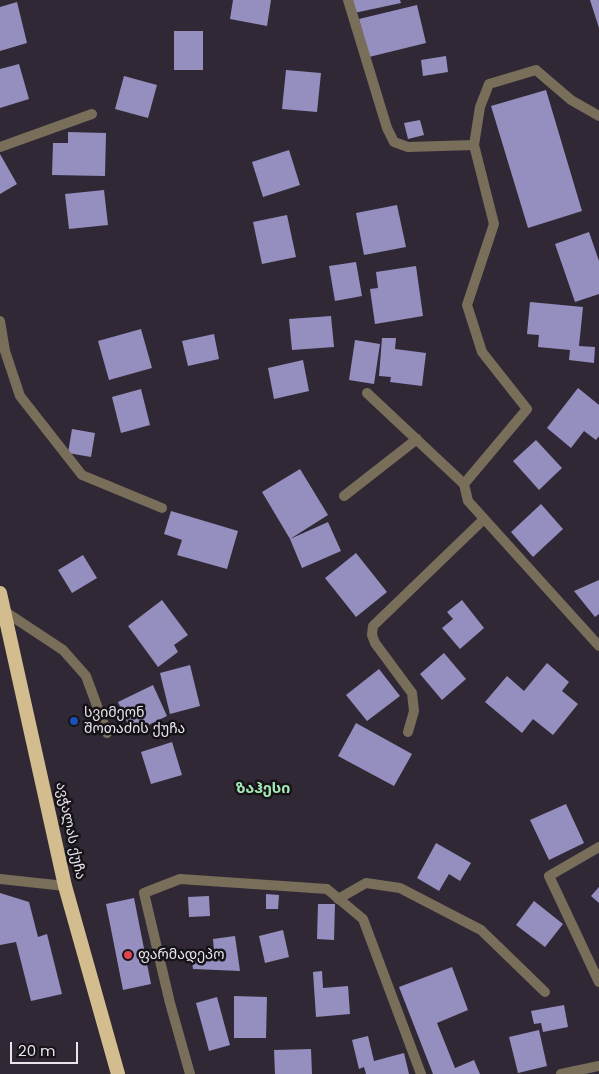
<!DOCTYPE html>
<html>
<head>
<meta charset="utf-8">
<style>
	body { margin:0 }
	#map { position:relative; width:599px; height:1074px; overflow:hidden; background:#302935; font-family:Poppins,sans-serif }
	canvas { display:block }
	.scale { position:absolute; left:10px; top:1042px; width:68px; height:22px; box-sizing:border-box; border:2px solid #eae5ed; border-top:0; padding-left:6px; font-size:15px; line-height:18px; white-space:nowrap; color:#eae5ed; -webkit-text-stroke:4px #161318; paint-order:stroke }
</style>
</head>
<body>
<div id="map">
<canvas width="599" height="1074"></canvas>
<div class="scale">20 m</div>
</div>
<script>
const g = document.querySelector('canvas').getContext('2d');
g.lineJoin = 'round';
function fill(path, color) {
  g.fillStyle = color;
  g.fill(path, 'evenodd');
}
function toPath(rows) {
  const path = new Path2D();
  for (const r of rows) {
    path.moveTo(r[0], r[1]);
    for (let i = 2; i < r.length; i += 2) path.lineTo(r[i], r[i + 1]);
  }
  return path;
}
function trace(path, color, width, dash) {
  g.strokeStyle = color;
  g.lineWidth = width;
  g.lineCap = dash ? 'butt' : 'round';
  g.setLineDash(dash || []);
  g.stroke(path);
}
function drawText(font, color, halo, rows, align = 'center') {
  g.font = font + ' Poppins,"Noto Sans Georgian",sans-serif';
  g.lineWidth = 5;
  g.setLineDash([]);
  g.textBaseline = 'middle';
  g.strokeStyle = halo;
  g.fillStyle = color;
  for (const [text, x, y, turn = 0] of rows) {
    g.save();
    g.translate(x, y);
    g.rotate((+turn || 0) * Math.PI / 180);
    g.textAlign = isNaN(turn) ? turn : align;
    if (halo) g.strokeText(text, 0, 0);
    g.fillText(text, 0, 0);
    g.restore();
  }
}
fill(toPath([
	[233,0,271,0,267,26,230,19],
	[351,0,400,0,401,3,354,13],
	[590,0,599,0,599,28],
	[17,2,27,43,0,51,0,7],
	[417,5,426,43,369,57,359,19],
	[174,31,203,31,203,70,174,70],
	[446,56,448,72,423,76,421,60],
	[19,64,29,99,0,108,0,69],
	[286,70,321,73,317,112,282,109],
	[124,76,157,85,148,118,115,109],
	[546,90,582,211,528,228,491,106],
	[420,120,424,135,408,139,404,123],
	[68,132,106,133,105,176,52,175,53,143,68,143],
	[289,150,300,185,263,197,252,162],
	[0,154,17,184,0,194],
	[104,190,108,225,69,229,65,194],
	[397,205,406,247,364,255,356,213],
	[287,215,296,257,262,264,253,222],
	[589,232,599,261,599,294,575,302,555,244],
	[356,262,362,296,335,301,329,266],
	[416,266,423,316,375,324,370,289,378,288,376,272],
	[530,302,583,307,579,346,595,347,594,363,569,360,570,350,538,347,539,335,527,334],
	[331,316,334,347,292,350,289,319],
	[141,329,152,368,109,380,98,341],
	[214,334,219,359,188,366,182,341],
	[382,338,396,338,395,349,426,353,422,386,390,382,391,377,379,376],
	[355,340,380,344,374,384,349,380],
	[303,360,309,391,274,399,268,368],
	[578,388,599,405,599,436,596,440,584,431,571,448,547,428],
	[141,389,150,425,121,433,112,397],
	[72,429,95,433,91,457,68,453],
	[536,440,562,468,539,490,513,461],
	[300,469,328,515,290,539,262,492],
	[541,504,563,529,533,557,511,532],
	[171,511,238,531,227,569,177,555,182,540,164,534],
	[328,522,341,551,302,568,290,539],
	[356,553,387,592,356,617,325,578],
	[83,555,97,578,72,593,58,570],
	[599,580,599,614,595,617,574,591],
	[162,600,188,635,174,645,178,652,158,667,128,626],
	[462,600,484,628,460,649,442,628,453,619,447,612],
	[444,653,466,679,442,700,420,674],
	[547,663,569,682,562,691,578,704,553,735,533,719,522,733,485,702,507,676,524,691],
	[190,665,200,706,170,714,160,673],
	[379,669,400,696,367,721,346,695],
	[153,685,167,716,132,733,118,702],
	[356,723,412,754,394,786,338,756],
	[172,742,182,775,151,784,141,752],
	[566,804,584,843,549,860,530,820],
	[436,843,471,863,460,881,449,874,439,891,417,878],
	[599,887,599,903,591,896],
	[0,893,29,902,38,937,47,934,62,994,31,1001,16,942,0,945],
	[266,894,279,895,278,909,266,909],
	[209,896,210,916,189,917,188,897],
	[134,898,151,984,123,990,106,904],
	[534,901,563,924,545,947,516,925],
	[318,904,335,904,334,940,317,939],
	[283,930,289,957,265,963,259,936],
	[235,936,240,971,193,969,191,954,214,951,213,939],
	[452,967,468,1010,437,1023,455,1068,474,1060,480,1074,433,1074,399,987],
	[322,971,323,988,348,986,350,1014,316,1017,313,972],
	[234,996,267,997,266,1038,234,1038],
	[217,997,230,1045,209,1051,196,1003],
	[564,1005,568,1027,543,1032,541,1023,534,1024,531,1011],
	[539,1030,547,1066,518,1073,509,1037],
	[368,1036,374,1061,404,1053,409,1074,366,1074,364,1067,359,1069,352,1040],
	[311,1049,312,1074,275,1074,274,1050]
]), '#958fc0');
trace(toPath([
	[348,0,387,128,394,142,408,147,474,145],
	[0,147,92,114],
	[0,321,5,351,20,396,82,475,162,508],
	[367,393,464,484],
	[344,496,417,439],
	[4,611,63,650,86,676,107,733],
	[408,732,414,711,412,693,375,643,372,635,373,626,484,519],
	[338,899,366,883,400,888,481,930,545,992]
]), '#786e5a', 10);
trace(toPath([
	[599,116,571,100,536,70,489,84,480,107,474,145,494,224,467,305,482,352,527,409,464,484,468,501,599,646],
	[599,847,549,876,599,982],
	[0,879,65,886],
	[190,1074,170,1003,144,893,180,879,327,889,363,919,421,1074],
	[561,1074,599,1066]
]), '#786e5a', 10);
trace(toPath([
	[0,593,65,886,118,1074]
]), '#d3bd8e', 14);
for (const [x, y, r, color] of [
	[74,721,5,"#1a4fb4"],
	[128,955,5,"#e0444e"]
]) {
  const dot = new Path2D();
  dot.arc(x, y, r, 0, 2 * Math.PI);
  g.fillStyle = color;
  g.fill(dot);
  trace(dot, '#161318', 2);
}
drawText('14px', '#eae5ed', '#161318', [
	["სვიმეონ",84,713],
	["შოთაძის ქუჩა",84,729],
	["ფარმადეპო",138,955]
], 'left');
drawText('14px', '#eae5ed', '#161318', [
	["ავჭალას ქუჩა",70,831,78]
]);
drawText('bold 15px', '#a3e8b4', '#161318', [
	["ზაჰესი",263,789]
]);
</script>
</body>
</html>
